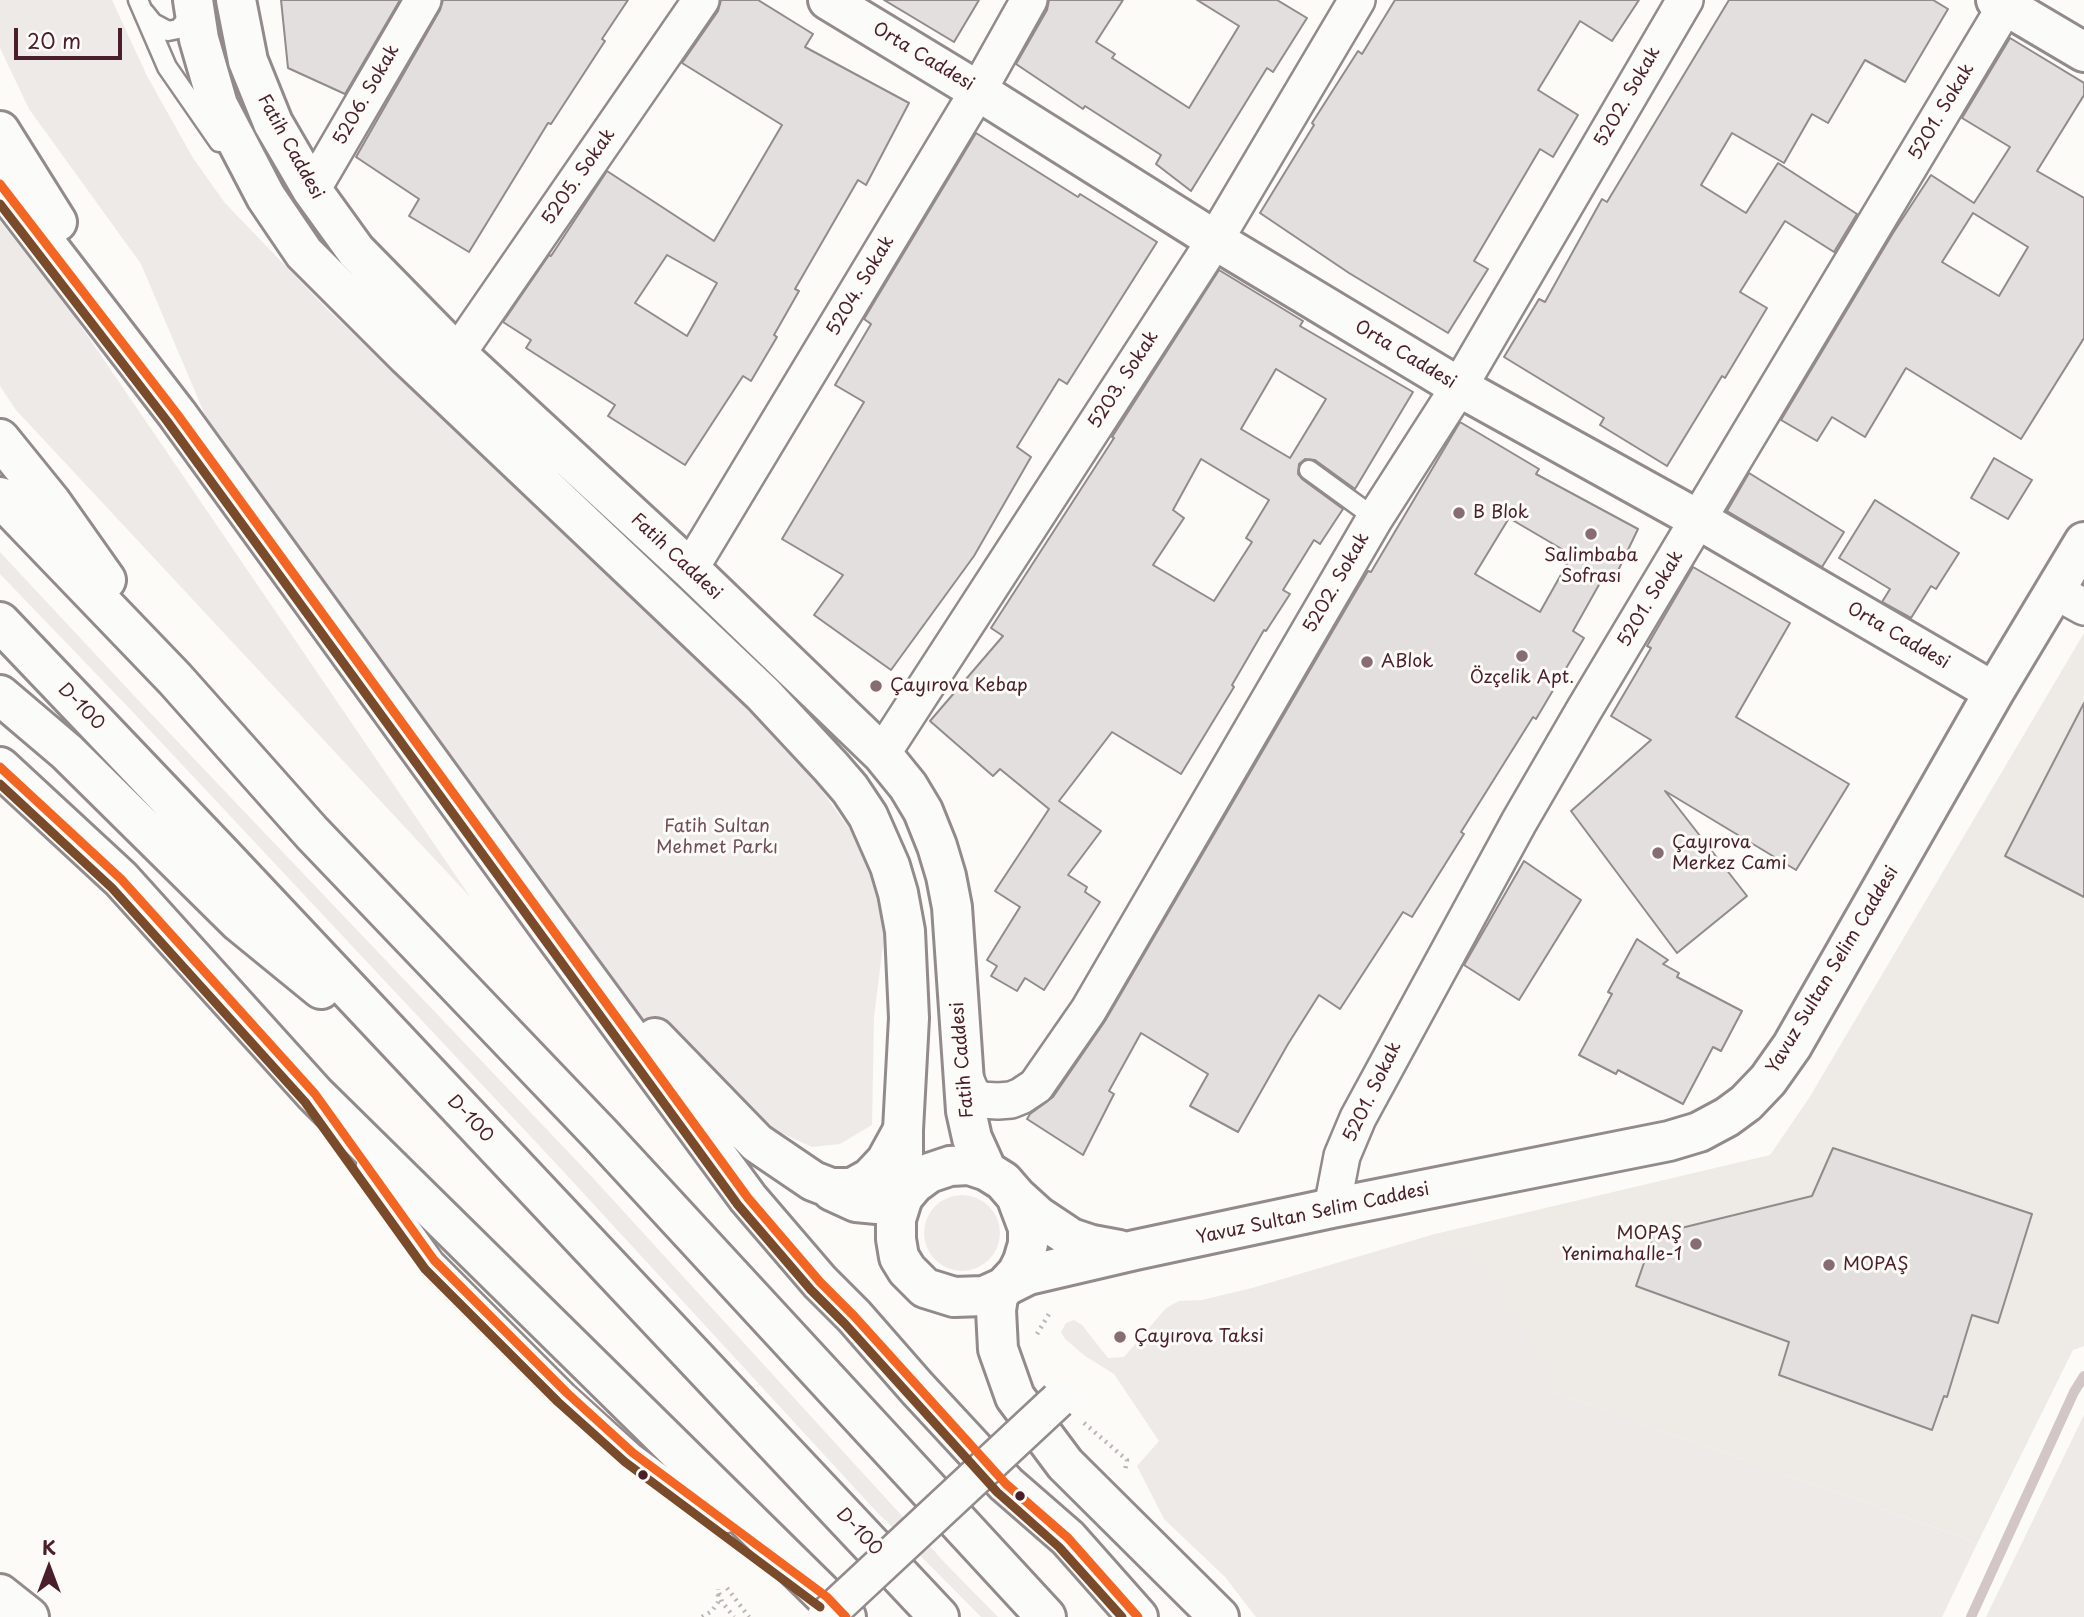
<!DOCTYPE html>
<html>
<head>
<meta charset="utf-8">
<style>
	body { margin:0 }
	#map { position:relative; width:2084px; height:1617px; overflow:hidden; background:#fcfbf8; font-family:"Playpen Sans",sans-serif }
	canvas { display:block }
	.north { position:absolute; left:14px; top:1533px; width:70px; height:70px; -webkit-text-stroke:5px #fdfcf7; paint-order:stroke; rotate:0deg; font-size:19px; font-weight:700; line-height:28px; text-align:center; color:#4a1f2b }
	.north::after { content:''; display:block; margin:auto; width:24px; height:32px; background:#4a1f2b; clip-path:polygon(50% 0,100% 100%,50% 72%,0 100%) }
	.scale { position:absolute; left:14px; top:28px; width:108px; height:32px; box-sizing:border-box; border:4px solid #4a1f2b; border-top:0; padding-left:9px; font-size:21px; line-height:24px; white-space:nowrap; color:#4a1f2b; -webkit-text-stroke:5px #fdfcf7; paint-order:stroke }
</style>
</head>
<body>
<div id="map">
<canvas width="2084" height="1617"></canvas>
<div class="north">K</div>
<div class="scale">20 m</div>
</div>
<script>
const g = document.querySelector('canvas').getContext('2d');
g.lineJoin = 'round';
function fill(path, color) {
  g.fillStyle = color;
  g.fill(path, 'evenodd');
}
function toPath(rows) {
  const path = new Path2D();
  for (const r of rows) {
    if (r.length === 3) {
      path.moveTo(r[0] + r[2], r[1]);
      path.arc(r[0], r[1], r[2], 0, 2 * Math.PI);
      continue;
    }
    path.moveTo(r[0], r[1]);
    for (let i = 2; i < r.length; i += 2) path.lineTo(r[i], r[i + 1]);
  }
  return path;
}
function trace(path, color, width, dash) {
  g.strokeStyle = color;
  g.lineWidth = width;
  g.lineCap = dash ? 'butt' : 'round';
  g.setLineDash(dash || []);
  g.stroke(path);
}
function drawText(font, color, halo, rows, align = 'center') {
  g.font = font + ' "Playpen Sans",sans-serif';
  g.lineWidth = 6;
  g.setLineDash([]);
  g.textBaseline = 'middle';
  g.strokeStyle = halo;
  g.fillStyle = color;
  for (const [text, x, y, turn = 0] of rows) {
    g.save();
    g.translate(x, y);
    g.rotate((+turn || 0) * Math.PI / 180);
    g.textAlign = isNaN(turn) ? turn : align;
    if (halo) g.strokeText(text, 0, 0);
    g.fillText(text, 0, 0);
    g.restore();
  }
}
fill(toPath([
	[2084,633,2084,1346,2073,1350,1977,1544,1959,1536,1256,1287,1435,1234,1770,1155,1809,1098]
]), '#eeebe7');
fill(toPath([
	[0,0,112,0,147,76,193,158,225,203,328,310,740,700,802,763,853,834,869,870,880,911,884,938,874,1017,872,1125,840,1144,812,1147,768,1127,697,1079,605,974,219,448,141,264,29,109,0,48],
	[0,221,72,313,471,898,16,410,0,386],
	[0,552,140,702,593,1178,946,1564,998,1617,981,1617,874,1509,562,1170,129,708,0,574],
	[962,1233,38],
	[1435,1234,1457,1250,1503,1296,1521,1322,1535,1360,1552,1381,1550,1391,1959,1536,1977,1544,1942,1617,1256,1617,1225,1577,1164,1519,1137,1466,1159,1441,1114,1374,1085,1356,1065,1339,1061,1332,1066,1323,1074,1320,1082,1325,1108,1358,1124,1357,1166,1308,1179,1301,1202,1300,1256,1287],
	[2084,1415,2084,1617,1986,1617]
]), '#eeeae8');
trace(toPath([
	[1971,1617,2074,1392,2084,1376]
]), '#d2c7c6', 10);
const building = toPath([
	[281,0,400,0,345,94,288,68,281,0],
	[443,0,628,0,602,39,605,41,551,124,548,123,469,252,409,216,419,199,356,157,440,10,443,0],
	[721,0,758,0,813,34,805,47,909,103,866,185,858,180,795,289,799,291,774,335,777,337,751,381,743,376,685,465,608,416,615,405,526,348,531,340,503,322,549,255,551,256,607,171,714,241,782,125,682,63,718,11,721,0],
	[667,255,717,283,687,336,635,303,667,255],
	[884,0,979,0,954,42,884,0],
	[1049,0,1123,0,1096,42,1115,54,1112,58,1189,108,1239,26,1197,0,1277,0,1307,18,1273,72,1267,68,1191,191,1156,164,1161,155,1085,106,1083,109,1016,64,1047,10,1049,0],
	[1395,0,1639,0,1612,41,1580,21,1538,90,1578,115,1553,157,1540,149,1474,261,1488,269,1448,333,1349,273,1260,213,1314,125,1312,123,1358,51,1362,54,1395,0],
	[1729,0,1933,0,1948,9,1905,82,1865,60,1828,123,1812,114,1784,163,1732,133,1701,185,1746,213,1778,163,1857,214,1834,252,1785,221,1740,292,1767,308,1725,378,1722,376,1667,466,1600,425,1604,418,1504,357,1539,299,1545,302,1602,199,1607,202,1729,0],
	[2010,38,2084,83,2084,95,2037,171,2084,198,2084,338,2021,439,1906,368,1865,437,1832,417,1817,441,1781,420,1893,233,1931,175,1974,203,2010,147,1962,118,2010,38],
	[1973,213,2028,247,1999,296,1942,262,1973,213],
	[976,133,1078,197,1080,194,1157,242,1067,384,1059,379,1017,447,1031,457,974,556,891,670,814,615,843,575,782,539,864,402,835,385,871,324,864,319,976,133],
	[1219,270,1303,321,1300,326,1413,392,1355,489,1315,460,1305,459,1299,464,1298,474,1302,479,1343,509,1320,544,1314,540,1283,590,1290,594,1266,631,1264,630,1232,685,1234,687,1181,774,1112,732,1059,801,1101,831,1068,875,1087,887,1085,892,1100,902,1044,990,1025,978,1017,991,991,976,997,966,987,960,1020,907,995,891,1049,809,1000,769,993,776,930,721,1003,636,991,628,1114,438,1112,437,1219,270],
	[1276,369,1326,399,1290,458,1241,429,1276,369],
	[1201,459,1269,500,1246,538,1252,542,1214,601,1153,565,1184,518,1173,510,1201,459],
	[1460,422,1539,469,1536,474,1638,529,1614,579,1605,574,1573,631,1584,638,1536,719,1533,717,1461,832,1464,834,1412,917,1403,912,1340,1009,1319,995,1288,1044,1238,1132,1190,1106,1208,1074,1141,1033,1109,1091,1114,1094,1083,1155,1027,1119,1030,1114,1053,1097,1105,1021,1352,598,1368,571,1371,572,1460,422],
	[1509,518,1572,555,1540,612,1475,574,1509,518],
	[1994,458,2032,480,2008,519,1971,498,1994,458],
	[1749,473,1844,532,1822,567,1727,511,1749,473],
	[1875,500,1959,553,1936,589,1931,586,1911,618,1882,602,1890,589,1839,558,1875,500],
	[1693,567,1790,623,1736,717,1849,784,1796,870,1665,791,1747,896,1677,953,1571,811,1651,740,1611,716,1651,648,1647,646,1693,567],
	[2084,703,2084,897,2005,856,2084,703],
	[1524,861,1581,900,1519,1000,1464,965,1524,861],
	[1637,939,1668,960,1663,964,1679,973,1677,977,1742,1011,1721,1051,1713,1047,1683,1104,1618,1070,1616,1074,1579,1055,1612,994,1608,992,1637,939],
	[1833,1148,2032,1214,1998,1323,1972,1315,1947,1397,1944,1396,1932,1430,1779,1375,1789,1342,1636,1286,1657,1225,1673,1230,1812,1196,1833,1148]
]);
fill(building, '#e2dfde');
trace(building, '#928a8b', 2);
const lane = toPath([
	[138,0,167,67,219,142],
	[145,13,153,23,168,31,178,29,186,21,189,10],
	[1309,470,1375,518],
	[366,1165,434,1260,567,1393,633,1453,727,1523]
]);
const street = toPath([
	[312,190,423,0],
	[457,354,701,0],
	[690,569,978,91,1029,0],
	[2055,591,2084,607],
	[882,754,1215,240,1357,0],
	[963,1073,971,1092,980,1100,998,1101,1011,1100,1021,1096,1036,1086,1088,1011,1375,518,1459,387,1685,0],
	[1332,1208,1342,1156,1358,1118,1519,822,1584,710,2009,0]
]);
const secondary = toPath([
	[193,0,199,39,218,105,266,197,304,253,407,356,763,694,831,767,850,789,868,816,890,866,898,893,905,931,909,1018,903,1130,903,1197],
	[236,0,248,61,273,123,312,190,356,251,457,354,690,569,882,754,908,786,923,811,937,846,946,876,952,907,966,1111,972,1138,987,1171],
	[828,0,978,91,1215,240,1459,387,1699,520,1994,692],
	[1996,0,2084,52],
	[969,1165,987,1171,1003,1181,1016,1196,1028,1228,1028,1244,1023,1261,1017,1273,1004,1287,984,1296,954,1297,925,1288,907,1270,899,1257,896,1239,896,1219,903,1197,914,1184,929,1173,950,1166,969,1165],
	[1016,1196,1038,1216,1071,1238,1092,1245,1119,1250],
	[1004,1287,1028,1275,1135,1250,1332,1208,1669,1141,1699,1132,1727,1117,1746,1103,1768,1080,1792,1046,1994,692,2084,542]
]);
const primary = toPath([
	[1004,1287,998,1297,996,1310,998,1349,1015,1397,1065,1464,1219,1617],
	[0,1594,29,1617]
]);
const highway = toPath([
	[0,131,57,222],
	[0,184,177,414,549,927,748,1198,820,1282,854,1316,917,1388,1006,1484,1068,1538,1138,1617],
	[0,439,51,502,106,580],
	[0,497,175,679,312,833,601,1135,1046,1617],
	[0,622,222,855,939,1617],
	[0,695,67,752,239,922,321,989],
	[0,767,121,879,315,1094,846,1617],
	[655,1038,757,1143,813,1181,831,1188,852,1188,870,1178,886,1161,903,1130],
	[832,1191,856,1202,877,1204,903,1197]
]);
trace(lane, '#928a8b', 23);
trace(street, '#928a8b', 40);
trace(secondary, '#928a8b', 44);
trace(primary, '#928a8b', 44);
trace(highway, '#928a8b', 44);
trace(toPath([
	[1037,1334,1049,1314],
	[1084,1423,1127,1460,1125,1471],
	[727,1588,749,1617],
	[719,1593,722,1602,734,1617],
	[702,1617,712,1611,718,1602,718,1589]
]), '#bbb6b6', 4.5, [2, 5]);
trace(lane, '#fbfbf9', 18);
trace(street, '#fbfbf9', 35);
trace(secondary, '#fbfbf9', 38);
trace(primary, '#fbfbf9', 38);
trace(highway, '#fbfbf9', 38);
const streetBridge = toPath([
	[825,1617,1058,1400]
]);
trace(streetBridge, '#928a8b', 40, []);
trace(streetBridge, '#fbfbf9', 35);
trace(toPath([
	[0,184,177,414,748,1198,820,1282,854,1316,1006,1484,1068,1538,1138,1617],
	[0,767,121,879,315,1094,434,1260,567,1393,633,1453,827,1597,846,1617]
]), '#f26522', 9);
trace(toPath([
	[0,204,167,421,738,1205,811,1290,845,1324,997,1492,1059,1547,1122,1617],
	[0,784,112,888,305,1102,425,1269,558,1402,625,1462,820,1607]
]), '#7a4b2a', 9);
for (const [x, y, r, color] of [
	[1459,513,7,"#886c73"],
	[1591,534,7,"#886c73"],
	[1522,656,7,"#886c73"],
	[1367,662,7,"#886c73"],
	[876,686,7,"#886c73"],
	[1658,853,7,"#886c73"],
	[1696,1244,7,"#886c73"],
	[1829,1265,7,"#886c73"],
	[1120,1337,7,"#886c73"],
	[643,1475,6,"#4a1f2b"],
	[1020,1496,6,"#4a1f2b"]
]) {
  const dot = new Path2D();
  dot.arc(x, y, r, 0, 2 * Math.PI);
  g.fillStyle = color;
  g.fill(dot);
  trace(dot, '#fdfcf7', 2.5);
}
drawText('18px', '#4a1f2b', '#fdfcf7', [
	["Orta Caddesi",923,57,31],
	["5206. Sokak",367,95,-60],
	["5202. Sokak",1628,97,-60],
	["5201. Sokak",1942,112,-59],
	["Fatih Caddesi",290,147,61],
	["5205. Sokak",579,177,-55],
	["5204. Sokak",861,286,-59],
	["Orta Caddesi",1405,355,31],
	["5203. Sokak",1124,380,-57],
	["Fatih Caddesi",676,557,43],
	["5202. Sokak",1337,583,-60],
	["5201. Sokak",1651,599,-59],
	["Orta Caddesi",1898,636,30],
	["D-100",81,707,46],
	["Yavuz Sultan Selim Caddesi",1833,970,-59],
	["Fatih Caddesi",963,1060,-95],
	["5201. Sokak",1373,1092,-64],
	["D-100",470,1119,47],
	["Yavuz Sultan Selim Caddesi",1313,1214,-12],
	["D-100",859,1532,47]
]);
drawText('18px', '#4a1f2b', '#fdfcf7', [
	["B Blok",1473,513],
	["Salimbaba",1591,556,"center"],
	["Sofrası",1591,577,"center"],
	["ABlok",1381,662],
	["Özçelik Apt.",1522,678,"center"],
	["Çayırova Kebap",890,686],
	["Çayırova",1672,843],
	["Merkez Cami",1672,864],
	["MOPAŞ",1682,1234,"right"],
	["Yenimahalle-1",1682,1255,"right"],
	["MOPAŞ",1843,1265],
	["Çayırova Taksi",1134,1337]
], 'left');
drawText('18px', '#704e57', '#fdfcf7', [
	["Fatih Sultan",717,827],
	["Mehmet Parkı",717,848]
]);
</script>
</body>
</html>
